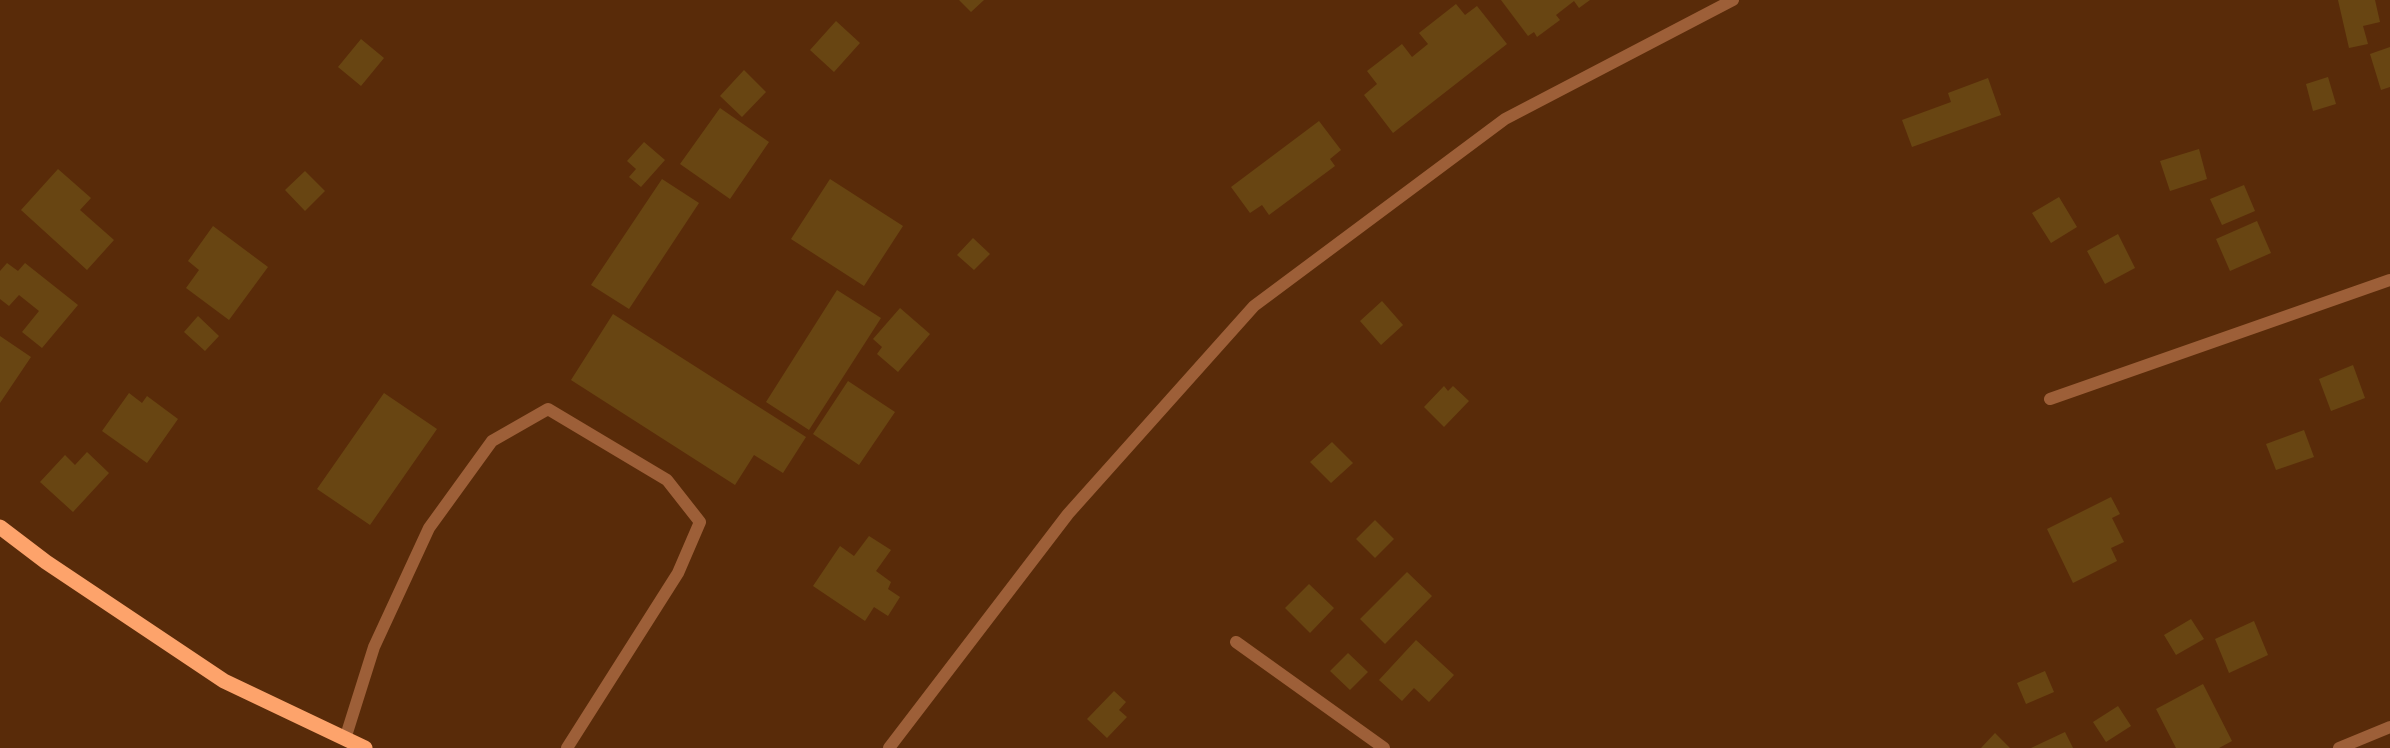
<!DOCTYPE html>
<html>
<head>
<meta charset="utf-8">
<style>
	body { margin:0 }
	canvas { display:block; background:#592b09 }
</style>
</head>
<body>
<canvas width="2390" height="748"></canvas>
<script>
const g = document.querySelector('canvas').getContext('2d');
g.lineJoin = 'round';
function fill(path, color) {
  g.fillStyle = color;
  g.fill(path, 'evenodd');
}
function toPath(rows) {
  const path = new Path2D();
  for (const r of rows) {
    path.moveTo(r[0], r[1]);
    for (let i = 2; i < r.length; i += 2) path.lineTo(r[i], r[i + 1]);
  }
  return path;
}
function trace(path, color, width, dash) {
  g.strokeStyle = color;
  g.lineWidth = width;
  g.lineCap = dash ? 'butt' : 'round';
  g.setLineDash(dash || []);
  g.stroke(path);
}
fill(toPath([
	[959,0,984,0,971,12],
	[1501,0,1590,0,1579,8,1574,1,1556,15,1560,20,1537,37,1534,32,1528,36],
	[2338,0,2375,0,2380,22,2363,26,2368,44,2349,48],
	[1456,4,1465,15,1477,6,1507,44,1393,133,1364,95,1377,84,1367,71,1402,44,1412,57,1428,44,1419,33],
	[836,21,860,43,834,72,810,50],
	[361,39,384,58,361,86,338,67],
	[2390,47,2390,87,2381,90,2370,54],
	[744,70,766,92,742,117,720,96],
	[2328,77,2336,104,2313,111,2306,84],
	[1988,78,2001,115,1912,147,1902,120,1951,102,1948,93],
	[720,108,769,142,730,199,680,164],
	[1319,121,1341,150,1330,159,1335,166,1269,215,1262,205,1250,213,1231,187],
	[644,142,665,160,641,187,629,177,636,169,627,161],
	[2199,149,2207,179,2170,191,2160,161],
	[58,169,91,198,80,210,114,240,87,270,21,210],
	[305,171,325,191,305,211,285,190],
	[662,179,699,203,629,309,591,285],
	[830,179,903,226,864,286,791,239],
	[2244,185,2255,211,2222,225,2210,199],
	[2059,197,2077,227,2051,243,2032,213],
	[2257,221,2271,253,2230,271,2216,239],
	[213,226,268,267,229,320,186,288,199,270,188,261],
	[2118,234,2135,268,2105,284,2087,251],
	[973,238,990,254,974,270,957,255],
	[7,263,18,271,25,263,78,305,42,348,22,332,39,311,19,295,9,306,0,299,0,271],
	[837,290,881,318,809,430,766,402],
	[1382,301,1403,325,1381,345,1360,321],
	[900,308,930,334,898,372,877,354,882,347,873,339],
	[613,314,806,437,783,473,754,455,735,485,571,380],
	[198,316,219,336,205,351,184,332],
	[0,336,31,357,0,403],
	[2353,365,2365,398,2331,411,2319,379],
	[848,381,895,412,859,465,813,434],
	[1444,386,1448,391,1453,386,1469,401,1444,427,1424,407],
	[129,393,142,403,147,396,178,419,147,463,102,431],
	[384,393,437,429,370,525,317,489],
	[2304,430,2314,457,2276,470,2266,444],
	[1332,442,1353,463,1331,483,1310,462],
	[87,452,109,473,73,512,40,482,65,455,75,465],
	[2111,497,2120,514,2112,518,2124,542,2111,548,2117,561,2073,583,2047,529],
	[1375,520,1394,539,1375,558,1356,539],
	[869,536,891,550,876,571,891,582,888,589,900,597,888,616,874,607,865,621,813,586,840,546,854,556],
	[1407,572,1432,596,1385,644,1360,619],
	[1309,584,1334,608,1310,633,1285,608],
	[2191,619,2204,639,2176,655,2164,635],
	[2254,621,2268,655,2229,673,2215,639],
	[1416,640,1454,675,1429,702,1414,688,1402,701,1379,680],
	[1348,653,1368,672,1350,690,1330,671],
	[2045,671,2054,692,2026,704,2017,683],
	[2203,684,2232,741,2219,748,2176,748,2156,709],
	[1114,691,1126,702,1119,710,1127,717,1107,738,1087,719],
	[2118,706,2131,726,2106,742,2093,722],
	[2065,732,2073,748,2031,748],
	[1995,733,2010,748,1981,748]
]), '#684512');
trace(toPath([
	[345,739,374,647,429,528,492,441,548,409,667,480,700,522,678,573,567,748]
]), '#9d5f38', 12);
trace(toPath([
	[2050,399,2390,280],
	[1236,642,1384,748],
	[889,748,1068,514,1254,306,1505,119,1733,0],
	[2339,748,2390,727]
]), '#9d5f38', 12);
trace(toPath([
	[0,527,46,562,224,681,365,748]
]), '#fda36b', 15);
</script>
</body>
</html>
